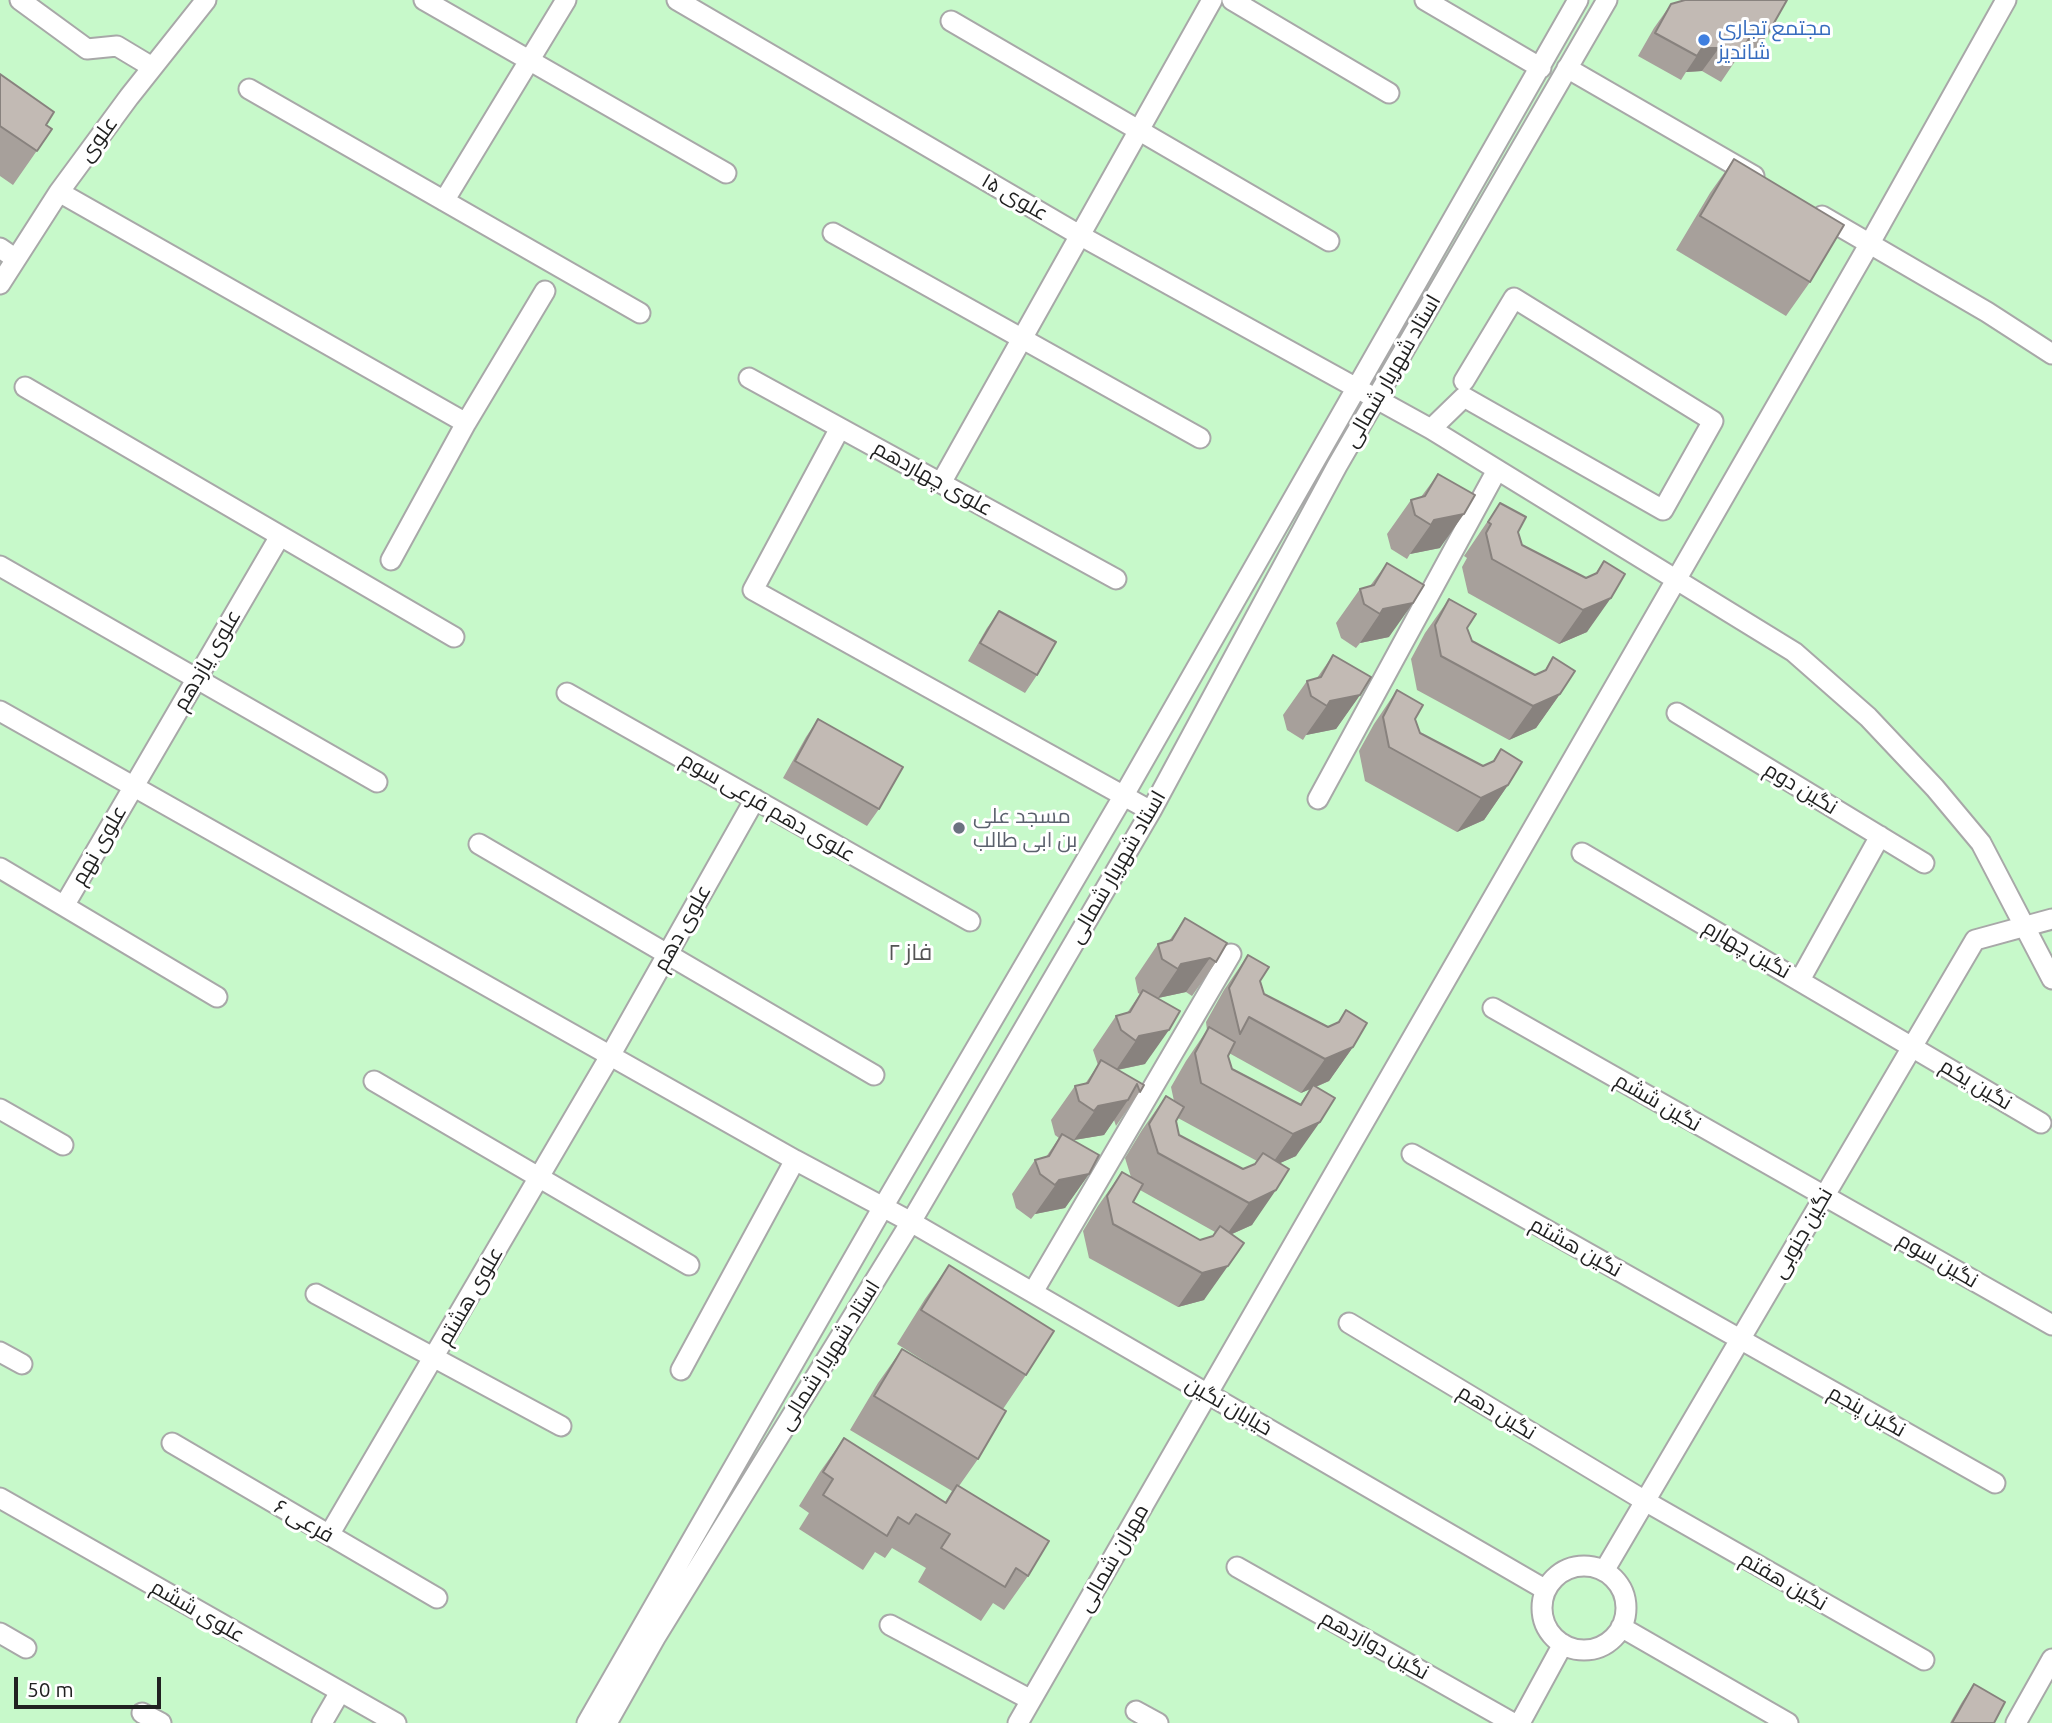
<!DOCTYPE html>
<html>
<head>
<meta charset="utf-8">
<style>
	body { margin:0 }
	#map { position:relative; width:2052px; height:1723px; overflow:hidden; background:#f1eee8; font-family:Ubuntu,sans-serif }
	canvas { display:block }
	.scale { position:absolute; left:14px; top:1677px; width:147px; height:32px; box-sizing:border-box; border:4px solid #212121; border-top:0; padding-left:9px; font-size:21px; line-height:24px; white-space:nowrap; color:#212121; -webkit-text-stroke:5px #fff; paint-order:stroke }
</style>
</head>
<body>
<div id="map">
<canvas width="2052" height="1723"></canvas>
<div class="scale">50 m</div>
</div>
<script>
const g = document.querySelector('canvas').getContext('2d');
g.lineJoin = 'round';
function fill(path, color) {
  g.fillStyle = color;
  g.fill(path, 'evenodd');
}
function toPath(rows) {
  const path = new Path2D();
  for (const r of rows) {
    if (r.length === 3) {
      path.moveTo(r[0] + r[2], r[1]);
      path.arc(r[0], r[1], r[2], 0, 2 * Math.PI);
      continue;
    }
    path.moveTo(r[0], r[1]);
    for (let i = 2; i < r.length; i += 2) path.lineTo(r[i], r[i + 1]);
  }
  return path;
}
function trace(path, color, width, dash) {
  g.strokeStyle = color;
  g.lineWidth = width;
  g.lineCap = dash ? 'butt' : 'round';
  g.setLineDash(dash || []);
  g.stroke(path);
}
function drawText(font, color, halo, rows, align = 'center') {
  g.font = font + ' Ubuntu,Cairo,sans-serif';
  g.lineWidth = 6;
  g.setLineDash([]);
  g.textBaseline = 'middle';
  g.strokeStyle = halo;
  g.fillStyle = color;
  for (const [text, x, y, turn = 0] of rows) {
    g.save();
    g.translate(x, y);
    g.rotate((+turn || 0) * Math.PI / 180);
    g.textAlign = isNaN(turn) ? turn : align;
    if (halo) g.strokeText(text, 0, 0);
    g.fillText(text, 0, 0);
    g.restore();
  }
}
fill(toPath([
	[0,0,2052,0,2052,1723,0,1723]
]), '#c7f9ca');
const minor = toPath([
	[20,0,87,49,117,46,152,67],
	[424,0,726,173],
	[677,0,1081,236,1431,429,1794,652,1868,717,1935,788,1981,843,2052,979],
	[1232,0,1389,93],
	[1425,0,1541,68],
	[951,21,1329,241],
	[1567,68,1754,176],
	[249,89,640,313],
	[59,192,466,423],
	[444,201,566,0],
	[1822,216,1987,312,2052,354],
	[833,233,1200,438],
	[0,248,16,259],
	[0,284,59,192,129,97,206,0],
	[749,378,1116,579],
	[25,387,454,637],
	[840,428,753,590,1151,811],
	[1431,429,1464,397,1663,510,1713,421,1514,298,1464,381],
	[941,483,1212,0],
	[391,560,466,423,545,291],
	[0,566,377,782],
	[567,693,970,921],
	[0,711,795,1160,911,1222,1546,1590],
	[1677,713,1924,863],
	[1318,799,1497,470],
	[479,844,874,1075],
	[1582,853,2041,1123],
	[0,868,217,997],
	[64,906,280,536],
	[1800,980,1880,836],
	[1493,1008,2052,1325],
	[374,1081,689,1265],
	[0,1109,63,1145],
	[1412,1154,1995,1483],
	[1033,1292,1231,954],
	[316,1294,561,1426],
	[1349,1323,1645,1501,1924,1660],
	[0,1352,22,1364],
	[681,1370,795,1160],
	[172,1443,437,1598],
	[0,1498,396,1723],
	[329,1535,610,1056,755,799],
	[1584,1608,42],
	[1237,1567,1513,1723],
	[1604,1571,1975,940,2052,919],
	[890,1625,1031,1700],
	[1621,1627,1788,1723],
	[0,1633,26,1648],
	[1136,1711,1158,1723],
	[142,1713,161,1723],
	[322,1723,340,1692],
	[587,1723,883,1207,1124,795,1578,0],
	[607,1723,655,1638,911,1222,1151,811,1337,466,1607,0],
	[1018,1723,1870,243,2006,0],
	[1520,1723,1563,1644],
	[2016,1723,2052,1659]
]);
trace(minor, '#a8a8a8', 23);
trace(minor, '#fff', 19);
fill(toPath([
	[1787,0,1766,37,1749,60,1740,54,1721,82,1702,71,1686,72,1681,80,1638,56,1654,28,1671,4],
	[0,74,46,125,52,129,13,185,0,176],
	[1734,159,1810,282,1786,316,1676,250,1710,193],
	[1438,474,1440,548,1410,554,1407,559,1391,549,1387,534,1411,500,1421,497],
	[1500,503,1518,532,1522,545,1586,578,1595,574,1604,561,1587,632,1559,644,1468,593,1462,567,1467,558,1464,556],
	[1387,563,1389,637,1360,643,1356,648,1341,638,1336,623,1360,589,1370,586],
	[1449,599,1467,628,1472,641,1535,675,1545,670,1553,657,1560,694,1536,728,1509,740,1417,690,1411,659,1425,633],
	[999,611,1037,675,1025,693,968,661,987,628],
	[1333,655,1360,695,1336,729,1306,735,1303,740,1287,730,1283,715,1307,681,1317,678],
	[1397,690,1415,719,1420,733,1483,766,1492,762,1501,749,1508,785,1484,820,1457,832,1365,781,1359,751,1374,724],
	[818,719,879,809,867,826,783,778,806,737],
	[1185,918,1216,962,1192,996,1186,992,1158,998,1145,1064,1118,1070,1144,1085,1116,1126,1114,1120,1104,1135,1074,1140,1089,1174,1065,1208,1035,1214,1031,1219,1016,1208,1012,1194,1035,1160,1046,1157,1059,1138,1055,1135,1051,1120,1075,1086,1085,1084,1098,1065,1093,1050,1116,1016,1127,1013,1140,994,1138,993,1135,978,1158,944,1169,941],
	[1248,955,1260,981,1264,994,1328,1027,1337,1023,1346,1010,1353,1047,1329,1081,1316,1087,1296,1156,1280,1163,1252,1225,1232,1234,1204,1300,1178,1307,1089,1258,1083,1231,1098,1206,1122,1172,1131,1177,1125,1158,1142,1130,1166,1096,1174,1101,1171,1087,1186,1061,1207,1030,1206,1022,1224,990],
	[1229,1053,1301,1093,1310,1089,1300,1104,1232,1069,1228,1056],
	[1178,1118,1257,1161,1254,1165,1243,1169,1179,1135,1176,1121],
	[1140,1190,1215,1232,1213,1236,1200,1240,1133,1202],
	[949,1265,1026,1375,1003,1409,978,1459,959,1486,1028,1576,1004,1610,993,1603,981,1621,918,1582,926,1568,892,1548,885,1558,875,1552,863,1570,799,1529,809,1513,799,1506,820,1472,844,1438,945,1502,952,1491,850,1430,878,1383,902,1349,975,1393,897,1344,925,1299],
	[1974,1684,1994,1723,1950,1723,1962,1702]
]), '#a7a09b');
fill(toPath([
	[1702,48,1719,48,1702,71,1686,72],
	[1464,514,1440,548,1410,554,1434,520],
	[1611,598,1587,632,1559,644,1583,610],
	[1413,603,1389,637,1360,643,1383,609],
	[1560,694,1536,728,1509,740,1533,706],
	[1360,695,1336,729,1306,735,1330,701],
	[1508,785,1484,820,1457,832,1481,798],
	[1210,958,1186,992,1158,998,1181,964],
	[1169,1030,1145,1064,1116,1070,1139,1036],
	[1353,1047,1329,1081,1301,1093,1325,1059],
	[1128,1100,1104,1135,1074,1140,1098,1106],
	[1320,1122,1296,1156,1269,1168,1293,1134],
	[1089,1174,1065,1208,1035,1214,1059,1180],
	[1276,1190,1252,1225,1225,1237,1249,1203],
	[1228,1266,1204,1300,1178,1307,1202,1273]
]), '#88827e');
const building = toPath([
	[1685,0,1787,0,1766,37,1754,30,1737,59,1719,48,1702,48,1697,56,1655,33,1671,4,1685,0],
	[0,74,54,112,46,125,52,129,37,151,0,126,0,74],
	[1734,159,1844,225,1810,282,1700,216,1734,159],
	[1438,474,1475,495,1464,514,1434,520,1431,525,1415,515,1411,500,1425,496,1438,474],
	[1500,503,1526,517,1518,532,1522,545,1586,578,1597,573,1604,561,1625,574,1611,598,1583,610,1492,559,1486,533,1491,524,1488,522,1500,503],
	[1387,563,1424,585,1413,603,1383,609,1380,614,1364,604,1360,589,1374,585,1387,563],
	[1449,599,1476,614,1467,628,1472,641,1535,675,1546,670,1553,657,1575,671,1560,694,1533,706,1441,656,1435,625,1449,599],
	[999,611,1056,642,1037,675,980,643,999,611],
	[1333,655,1371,677,1360,695,1330,701,1327,706,1311,696,1307,681,1321,677,1333,655],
	[1397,690,1423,705,1415,719,1420,733,1483,766,1494,761,1501,749,1522,762,1508,785,1481,798,1389,747,1383,717,1397,690],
	[818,719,903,767,879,809,795,761,818,719],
	[1185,918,1227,943,1216,962,1210,958,1181,964,1178,969,1162,959,1158,944,1172,940,1185,918],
	[1248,955,1269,967,1260,981,1264,994,1328,1027,1339,1022,1346,1010,1367,1023,1353,1047,1325,1059,1249,1017,1240,1034,1229,988,1248,955],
	[1143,990,1180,1011,1169,1030,1139,1036,1136,1041,1121,1030,1116,1016,1130,1012,1143,990],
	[1209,1027,1235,1042,1228,1056,1232,1069,1301,1105,1313,1085,1335,1098,1320,1122,1293,1134,1201,1083,1195,1053,1209,1027],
	[1101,1060,1144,1085,1140,1092,1137,1084,1128,1100,1098,1106,1094,1111,1079,1101,1075,1086,1088,1083,1101,1060],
	[1166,1096,1184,1107,1176,1121,1179,1135,1243,1169,1255,1164,1263,1153,1289,1169,1276,1190,1249,1203,1158,1153,1149,1124,1166,1096],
	[1062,1134,1099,1155,1089,1174,1059,1180,1055,1185,1040,1174,1035,1160,1049,1156,1062,1134],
	[1122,1172,1143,1184,1133,1202,1200,1240,1213,1236,1220,1226,1244,1243,1228,1266,1202,1273,1113,1224,1107,1196,1122,1172],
	[949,1265,1054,1331,1026,1375,921,1310,949,1265],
	[902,1349,1006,1411,978,1459,874,1396,902,1349],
	[844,1438,946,1503,957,1485,1049,1541,1028,1576,1016,1568,1005,1587,941,1548,950,1534,916,1514,909,1524,898,1517,887,1536,823,1495,833,1479,823,1472,844,1438],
	[1974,1684,2005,1702,1994,1723,1952,1723,1974,1684]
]);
fill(building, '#c2bab4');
trace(building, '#88827e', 2);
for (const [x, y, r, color] of [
	[1704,40,7,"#3f7fe0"],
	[959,828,7,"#6b7280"]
]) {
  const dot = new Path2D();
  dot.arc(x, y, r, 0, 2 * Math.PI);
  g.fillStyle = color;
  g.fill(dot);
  trace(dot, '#fff', 2.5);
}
drawText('21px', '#366cbe', '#fff', [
	["مجتمع تجاری",1718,28],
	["شاندیز",1718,52]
], 'left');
drawText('21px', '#212121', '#fff', [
	["علوی",98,139,-54],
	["علوی ۱۵",1015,197,30],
	["استاد شهریار شمالی",1392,371,-60],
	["علوی چهاردهم",933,478,29],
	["علوی یازدهم",207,660,-60],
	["نگین دوم",1801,788,31],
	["علوی دهم فرعی سوم",768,807,30],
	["علوی نهم",99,845,-60],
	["استاد شهریار شمالی",1117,867,-60],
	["علوی دهم",682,928,-61],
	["نگین چهارم",1747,949,30],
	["نگین یکم",1976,1084,31],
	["نگین ششم",1658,1102,30],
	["نگین جنوبی",1802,1233,-60],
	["نگین هشتم",1576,1247,29],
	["نگین سوم",1938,1260,30],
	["علوی هشتم",470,1296,-60],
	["استاد شهریار شمالی",829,1355,-58],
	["خیابان نگین",1229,1406,30],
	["نگین پنجم",1867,1411,29],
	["نگین دهم",1497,1412,31],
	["فرعی ۶",304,1521,30],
	["مهران شمالی",1113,1558,-60],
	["نگین هفتم",1784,1581,30],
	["علوی ششم",198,1611,30],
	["نگین دوازدهم",1375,1645,29]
]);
drawText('21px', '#5b616d', '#fff', [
	["مسجد علی",973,816],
	["بن ابی طالب",973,840]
], 'left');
drawText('23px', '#545454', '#fff', [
	["فاز ۲",910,952]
]);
</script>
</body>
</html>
